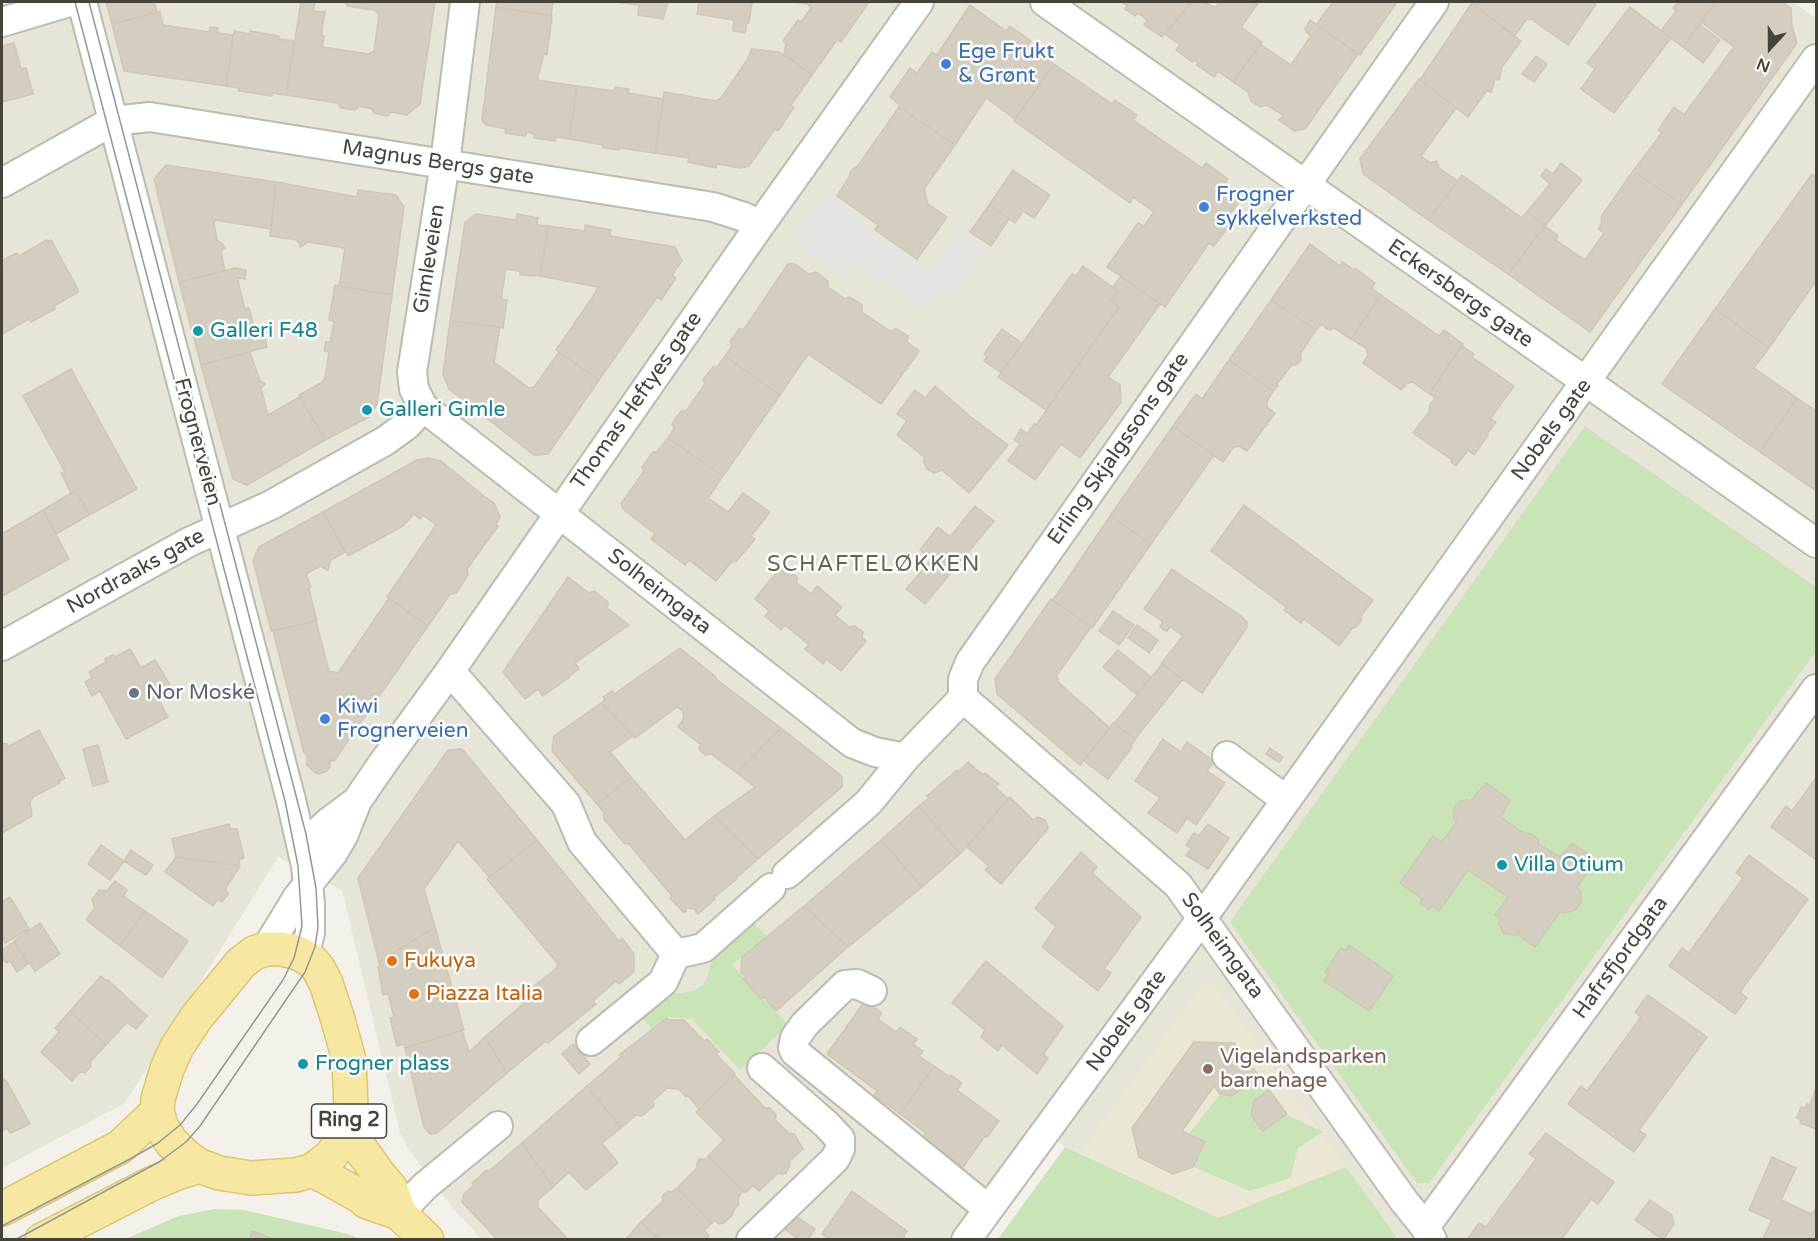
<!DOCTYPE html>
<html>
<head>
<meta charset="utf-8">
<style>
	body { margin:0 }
	#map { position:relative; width:1818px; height:1241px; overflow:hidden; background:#f3f1e9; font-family:"Varela Round",sans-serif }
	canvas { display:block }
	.frame { position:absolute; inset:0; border:3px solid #464338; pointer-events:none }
	.north { position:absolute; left:1740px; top:18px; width:60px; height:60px; -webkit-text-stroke:4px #fff; paint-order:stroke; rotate:201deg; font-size:16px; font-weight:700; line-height:24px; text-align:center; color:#464338 }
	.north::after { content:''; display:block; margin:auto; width:21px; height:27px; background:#464338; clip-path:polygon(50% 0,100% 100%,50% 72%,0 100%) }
</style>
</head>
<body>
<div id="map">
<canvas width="1818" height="1241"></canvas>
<div class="frame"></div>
<div class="north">N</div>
</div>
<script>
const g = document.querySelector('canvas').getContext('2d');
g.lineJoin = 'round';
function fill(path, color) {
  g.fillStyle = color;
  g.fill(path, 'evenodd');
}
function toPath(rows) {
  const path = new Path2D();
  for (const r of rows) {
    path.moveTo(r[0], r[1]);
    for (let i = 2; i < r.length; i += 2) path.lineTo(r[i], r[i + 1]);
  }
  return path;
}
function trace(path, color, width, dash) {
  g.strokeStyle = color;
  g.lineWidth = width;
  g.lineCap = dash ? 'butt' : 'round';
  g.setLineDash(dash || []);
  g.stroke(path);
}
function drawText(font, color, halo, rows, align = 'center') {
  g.font = font + ' "Varela Round",sans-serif';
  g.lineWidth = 5;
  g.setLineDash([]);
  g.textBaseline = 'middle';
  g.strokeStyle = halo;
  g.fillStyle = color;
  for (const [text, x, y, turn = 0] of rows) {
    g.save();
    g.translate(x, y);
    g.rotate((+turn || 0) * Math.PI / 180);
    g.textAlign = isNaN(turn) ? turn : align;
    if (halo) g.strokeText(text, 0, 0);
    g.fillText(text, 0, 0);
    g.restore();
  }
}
fill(toPath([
	[2,2,1793,2,1816,18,1816,1239,1398,1239,1219,1218,1065,1147,1035,1121,953,1239,482,1239,456,1212,409,1150,400,1133,342,890,278,857,125,1103,2,1168]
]), '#e7e4d8');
fill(toPath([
	[1213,983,1346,1167,1219,1218,1079,1154,1203,984]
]), '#ebe7d5');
fill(toPath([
	[1585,426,1816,587,1816,651,1429,1183,1417,1183,1230,922],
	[752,921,766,936,732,965,788,1025,740,1070,692,1019,669,1017,653,1030,641,1016,666,994,683,993,695,990,702,986,707,978,714,953],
	[1259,1076,1270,1091,1255,1101,1250,1115,1263,1130,1287,1115,1323,1132,1298,1148,1290,1178,1250,1191,1194,1167,1205,1144,1189,1134,1220,1094,1232,1096],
	[1065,1147,1219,1218,1346,1167,1398,1239,998,1239],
	[215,1209,244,1210,348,1234,359,1239,123,1240,179,1216]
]), '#c9e4b6');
fill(toPath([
	[826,194,873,225,870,230,929,273,960,230,984,248,961,287,918,308,856,263,846,278,792,241]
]), '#e5e4e1');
const building = toPath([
	[106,2,154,2,157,12,112,24,106,2],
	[301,2,315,2,313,11,325,12,321,35,324,36,322,47,369,54,374,51,379,14,374,10,347,6,345,2,435,2,420,104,407,115,391,112,387,116,374,113,372,109,359,106,355,110,341,108,338,103,286,95,301,2],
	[497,2,553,2,551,16,496,7,497,2],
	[615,2,668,2,663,19,638,15,639,5,615,2],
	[699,2,752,2,749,23,747,22,745,33,733,31,734,20,697,14,699,2],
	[795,2,869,2,841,42,837,40,812,75,784,54,786,44,783,41,798,20,801,22,811,8,808,4,795,2],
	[1121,2,1192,2,1162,37,1144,25,1147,20,1138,13,1135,16,1125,9,1127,5,1121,2],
	[1192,2,1204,2,1212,6,1216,7,1219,2,1259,2,1241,27,1262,42,1233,82,1218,71,1214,77,1197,65,1198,63,1194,60,1192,62,1176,50,1180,45,1165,34,1192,2],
	[1333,2,1397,2,1360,55,1316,25,1333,2],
	[1471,2,1592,2,1596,4,1568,45,1531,19,1526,20,1514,37,1471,2],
	[1679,2,1716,2,1683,47,1661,31,1676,11,1673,8,1679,2],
	[1716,2,1782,2,1791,8,1792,26,1797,43,1682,204,1633,171,1662,133,1658,130,1674,107,1684,115,1734,47,1701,22,1716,2],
	[1472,3,1521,41,1502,67,1499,80,1495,79,1491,93,1487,90,1468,117,1420,80,1472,3],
	[970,5,1006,31,1010,26,1031,41,1027,46,1054,64,1015,119,986,98,955,145,899,107,900,105,890,97,910,68,917,73,932,52,937,55,970,5],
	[496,7,552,16,547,55,544,54,537,80,577,86,569,139,556,137,555,141,534,138,534,134,527,132,526,136,505,133,506,129,486,125,482,120,496,7],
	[1630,7,1671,38,1614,113,1581,89,1595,69,1587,63,1630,7],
	[160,12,163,25,209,32,210,27,218,28,217,33,233,35,226,86,124,71,112,24,160,12],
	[1310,20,1358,54,1305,129,1294,131,1279,120,1283,115,1267,105,1260,107,1251,101,1248,92,1233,82,1260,44,1291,65,1311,36,1306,32,1305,29,1310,20],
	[1699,24,1720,40,1703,63,1683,47,1699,24],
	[234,31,250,34,250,31,279,36,279,39,294,41,286,95,272,93,272,96,239,91,239,88,226,86,234,31],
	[14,43,21,69,26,68,33,94,2,102,2,46,14,43],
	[751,49,779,52,812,75,791,105,794,107,778,131,775,129,749,166,741,168,717,164,716,168,688,162,689,158,655,153,664,92,716,101,721,98,749,57,751,49],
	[1536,56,1547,64,1534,82,1522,74,1536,56],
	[1054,64,1112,104,1115,100,1137,115,1133,120,1202,168,1206,163,1228,179,1225,183,1243,196,1225,221,1230,224,1214,246,1209,243,1165,307,1107,267,1138,223,1144,226,1154,212,1133,197,1130,203,1014,121,1054,64],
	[1419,79,1456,108,1421,156,1430,163,1437,161,1439,168,1458,181,1428,220,1363,174,1360,159,1419,79],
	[577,86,614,91,615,87,629,89,628,93,663,99,655,153,620,148,619,150,603,148,603,145,569,139,577,86],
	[899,107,955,145,924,189,928,204,947,217,917,259,875,230,878,225,837,196,850,176,850,173,855,167,857,167,899,107],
	[1561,163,1582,180,1545,226,1527,212,1550,184,1541,176,1546,169,1553,174,1561,163],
	[166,165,276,182,271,229,215,220,214,223,217,240,223,244,225,248,221,251,225,271,179,282,154,179,166,165],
	[1013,170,1050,195,1034,218,1023,211,1015,223,989,205,1013,170],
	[1633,171,1682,204,1590,332,1508,274,1545,226,1558,236,1556,240,1585,260,1604,233,1598,229,1602,223,1601,217,1633,171],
	[1812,174,1816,177,1816,281,1769,348,1715,309,1812,174],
	[1462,175,1522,218,1527,212,1545,226,1508,274,1428,220,1462,175],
	[276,182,357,197,358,190,396,195,404,207,392,295,339,286,345,248,308,242,301,247,297,240,270,236,276,182],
	[989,205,1009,219,991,246,970,232,989,205],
	[476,214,516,220,517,214,538,218,537,225,548,226,540,276,520,275,520,271,506,269,501,299,507,300,503,328,450,321,465,222,476,214],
	[585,225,611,230,610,236,675,247,682,261,672,275,676,278,661,300,657,297,599,380,556,350,594,295,598,287,540,276,548,226,585,231,585,225],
	[47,240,47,242,51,240,78,289,77,289,78,292,54,306,55,309,31,322,29,319,2,334,2,266,5,264,3,260,17,253,19,256,47,240],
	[1310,244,1340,266,1343,262,1354,270,1355,268,1375,283,1371,288,1381,295,1351,339,1334,328,1330,330,1325,328,1324,324,1319,326,1316,330,1271,300,1310,244],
	[793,263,809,274,816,272,828,281,828,287,845,299,850,297,862,305,862,312,890,331,896,329,908,336,907,342,919,351,881,404,808,354,780,395,725,356,732,346,730,342,739,329,744,329,788,264,793,263],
	[1083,266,1118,291,1111,301,1119,307,1046,410,998,377,1072,274,1076,276,1083,266],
	[235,268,246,270,245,279,238,278,238,281,245,309,249,308,253,324,250,325,253,340,255,342,265,339,267,347,201,365,179,282,235,268],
	[1121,276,1160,304,1108,377,1120,385,1121,402,1080,458,1061,444,1035,480,1008,461,1020,444,1014,440,1021,429,1027,434,1034,424,1036,425,1119,307,1111,301,1118,291,1113,287,1121,276],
	[335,285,392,295,377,404,369,417,325,440,299,395,321,383,325,378,329,352,324,351,326,342,330,342,334,321,329,320,335,285],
	[1381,295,1439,336,1444,330,1463,344,1429,394,1413,382,1407,383,1401,390,1363,363,1368,355,1366,348,1351,339,1381,295],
	[1271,300,1316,330,1300,354,1301,361,1296,365,1292,365,1276,385,1278,386,1273,391,1229,360,1271,300],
	[1715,309,1769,348,1754,368,1797,398,1760,452,1662,384,1715,309],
	[450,321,500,327,494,362,529,388,534,387,559,352,599,380,548,454,534,455,449,389,443,374,450,321],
	[1002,329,1023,344,1001,373,984,361,987,356,984,354,1002,329],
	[1462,346,1474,354,1472,357,1514,386,1490,419,1496,422,1487,434,1488,435,1474,455,1468,450,1456,466,1451,462,1452,460,1413,433,1429,412,1430,404,1434,400,1434,396,1429,394,1462,346],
	[250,352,260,381,265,384,261,388,268,415,300,397,325,440,247,485,233,479,201,365,250,352],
	[725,356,780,395,723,476,668,438,674,429,672,424,681,411,686,411,705,384,703,380,713,367,717,367,725,356],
	[1229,360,1273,391,1267,401,1267,407,1275,413,1247,451,1239,446,1233,448,1223,462,1173,426,1196,394,1202,399,1229,360],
	[71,369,137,489,89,515,76,490,71,493,61,473,65,472,23,396,71,369],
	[935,386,971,417,1008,445,969,493,942,470,934,473,927,469,924,463,924,457,897,435,907,421,897,414,915,390,925,398,935,386],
	[1797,398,1816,411,1816,491,1760,452,1797,398],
	[1173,426,1214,455,1151,544,1110,516,1173,426],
	[668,438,723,476,708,498,728,512,743,493,770,512,751,536,755,539,736,562,733,560,716,581,689,560,685,565,651,539,655,534,623,509,621,504,644,471,642,467,653,452,657,452,668,438],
	[429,458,441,461,485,497,494,503,500,517,496,525,498,526,467,569,468,575,456,593,450,594,428,626,387,597,436,525,423,515,420,519,414,514,403,526,348,556,323,512,417,460,429,458],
	[76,490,89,515,56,534,43,510,76,490],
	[1244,505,1373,600,1360,617,1362,619,1355,628,1353,627,1339,646,1304,619,1301,623,1284,610,1286,607,1211,551,1244,505],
	[975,506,994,521,925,604,906,589,932,559,920,550,938,527,950,537,975,506],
	[43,510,69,559,2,596,2,534,43,510],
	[323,512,345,552,331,560,328,570,320,566,306,574,311,587,309,589,317,621,271,631,253,560,259,547,323,512],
	[1110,516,1151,544,1092,628,1053,600,1110,516],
	[780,568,784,572,790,571,797,577,797,583,811,594,817,586,842,607,835,615,849,627,855,626,863,632,862,637,866,641,841,671,826,659,823,664,805,649,809,645,785,625,781,630,765,616,769,611,755,599,780,568],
	[1172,569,1241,616,1247,622,1247,627,1244,632,1202,693,1161,664,1183,636,1170,627,1167,631,1163,630,1160,626,1163,622,1144,609,1172,569],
	[568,577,589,593,594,591,608,602,607,608,629,625,575,663,579,669,569,676,570,677,543,696,538,689,525,699,503,672,568,577],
	[389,598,428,626,334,761,330,760,330,766,327,771,319,774,314,772,307,765,307,755,304,753,273,631,316,621,329,671,338,673,389,598],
	[1051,599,1091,627,1057,675,1058,682,1110,728,1080,765,997,694,995,679,1051,599],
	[1113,611,1134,625,1119,645,1099,631,1113,611],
	[1137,625,1158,640,1149,653,1128,638,1137,625],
	[680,648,716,677,716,679,781,728,737,773,711,754,705,755,699,750,700,744,678,727,684,718,683,711,677,707,635,738,601,703,605,700,603,697,612,691,614,694,680,648],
	[130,649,141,668,155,660,173,690,158,698,168,717,126,739,100,691,92,696,85,682,92,678,89,672,106,662,105,659,113,655,115,657,130,649],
	[1118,650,1151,677,1136,694,1103,667,1118,650],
	[1162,664,1183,679,1135,739,1114,724,1162,664],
	[601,703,633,736,610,752,631,777,597,804,552,751,554,736,601,703],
	[1113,723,1136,739,1130,746,1132,747,1108,779,1084,761,1113,723],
	[781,728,842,776,842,787,758,859,714,816,755,787,737,773,781,728],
	[39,730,65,778,59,781,60,783,33,797,30,802,32,816,2,833,2,743,7,744,9,746,39,730],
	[1163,739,1181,752,1187,742,1214,761,1207,771,1225,783,1196,825,1187,818,1177,833,1148,813,1160,798,1135,781,1163,739],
	[98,745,108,782,93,786,83,749,98,745],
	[1270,748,1283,757,1279,762,1266,754,1270,748],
	[462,749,537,840,489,877,458,841,424,889,435,927,379,962,358,878,448,750,462,749],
	[968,762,983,775,985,773,999,784,995,787,1008,799,960,854,919,806,929,798,927,796,957,770,959,772,968,762],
	[631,777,685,840,714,816,758,859,736,878,737,879,713,898,715,899,698,914,696,913,695,909,686,908,686,912,683,912,670,898,672,896,629,844,624,843,604,819,604,813,597,804,631,777],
	[1816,778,1816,860,1771,827,1786,806,1792,811,1816,778],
	[1486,783,1510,800,1501,817,1522,832,1534,835,1538,840,1538,844,1560,857,1572,843,1594,858,1587,869,1589,870,1577,887,1581,892,1581,902,1575,910,1565,913,1560,912,1535,947,1518,935,1520,932,1518,931,1516,935,1504,934,1499,923,1501,919,1495,915,1508,897,1468,870,1439,911,1432,906,1429,910,1420,903,1422,899,1400,883,1433,836,1442,842,1457,822,1454,819,1453,813,1455,806,1460,801,1467,800,1470,802,1486,783],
	[1010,797,1033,820,1038,817,1045,820,1048,827,1047,830,1001,884,985,870,989,866,967,847,1010,797],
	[919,806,960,854,922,887,881,840,919,806],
	[229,824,230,829,237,829,244,858,239,860,240,866,176,857,172,839,229,824],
	[1208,824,1229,838,1208,869,1186,855,1191,849,1186,845,1194,833,1199,836,1208,824],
	[537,840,619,941,622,938,634,954,634,972,619,984,616,981,593,1001,596,1004,548,1043,546,1041,507,1073,485,1037,523,1004,519,998,557,968,557,963,487,879,537,840],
	[881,840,922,887,848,947,804,906,881,840],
	[101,845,124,861,110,880,88,864,101,845],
	[131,850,153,865,146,875,124,861,131,850],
	[1081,852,1097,867,1092,873,1141,917,1104,969,1111,973,1098,991,1042,947,1056,927,1035,908,1081,852],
	[1749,855,1808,899,1740,992,1747,998,1735,1014,1669,966,1682,948,1689,953,1743,878,1736,873,1749,855],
	[176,857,240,866,225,889,228,894,222,902,217,900,213,906,165,872,176,857],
	[115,881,127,890,123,896,145,911,120,946,86,920,95,908,92,900,99,890,107,891,115,881],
	[10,897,29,929,5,943,2,936,2,902,10,897],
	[804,906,848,947,776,1011,764,997,761,999,743,979,746,977,741,972,742,957,804,906],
	[145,911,188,941,162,978,120,946,145,911],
	[40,923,60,954,35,971,14,941,40,923],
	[435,927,464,1030,405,1048,404,1044,397,1046,390,1018,394,1017,388,993,383,995,378,967,380,966,379,962,435,927],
	[14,942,28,964,17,972,10,961,6,963,2,957,2,950,14,942],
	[1349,945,1393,976,1369,1011,1324,981,1329,974,1325,972,1341,948,1345,951,1349,945],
	[986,961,1063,1026,1043,1055,1048,1058,1037,1074,1002,1045,998,1051,981,1037,985,1030,952,1003,986,961],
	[101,976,106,981,108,980,147,1016,136,1029,127,1022,106,1045,70,1011,101,976],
	[1648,995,1707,1037,1639,1130,1646,1135,1634,1152,1568,1104,1581,1086,1587,1091,1641,1017,1635,1012,1648,995],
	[865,1001,882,1013,878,1019,896,1032,900,1027,917,1039,913,1044,923,1051,919,1056,934,1066,900,1114,874,1095,877,1091,827,1054,865,1001],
	[70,1011,106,1045,90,1062,91,1066,85,1073,80,1072,72,1081,41,1052,59,1032,55,1028,70,1011],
	[667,1018,669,1020,684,1020,704,1041,707,1039,719,1052,716,1054,735,1074,699,1109,688,1096,686,1097,679,1089,667,1088,653,1101,654,1106,642,1116,636,1115,621,1128,587,1086,621,1057,619,1055,667,1018],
	[462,1030,469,1052,485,1037,507,1073,437,1133,430,1134,424,1127,405,1048,462,1030],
	[1194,1042,1234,1043,1259,1076,1232,1096,1220,1094,1214,1086,1182,1131,1205,1142,1193,1167,1173,1174,1139,1157,1132,1128,1194,1042],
	[573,1044,590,1064,579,1074,562,1054,573,1044],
	[934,1066,950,1077,951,1075,962,1083,957,1090,999,1121,987,1137,985,1136,963,1167,922,1138,926,1133,900,1114,934,1066],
	[734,1075,765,1108,770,1108,776,1115,775,1120,789,1133,794,1134,803,1149,789,1162,790,1165,786,1173,783,1174,778,1173,759,1191,753,1186,745,1193,708,1156,724,1140,696,1112,734,1075],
	[2,1076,4,1080,6,1080,30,1124,10,1133,7,1128,2,1131,2,1076],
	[587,1086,621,1128,602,1143,618,1163,586,1190,569,1172,553,1187,522,1143,587,1086],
	[1816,1087,1816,1129,1800,1123,1801,1120,1797,1118,1801,1107,1805,1108,1807,1104,1810,1105,1816,1087],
	[1269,1090,1287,1114,1263,1131,1251,1115,1254,1101,1269,1090],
	[1546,1133,1614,1182,1598,1204,1591,1199,1561,1240,1467,1240,1479,1223,1486,1227,1536,1159,1529,1154,1546,1133],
	[522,1143,553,1187,538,1200,538,1207,566,1237,563,1240,498,1240,462,1202,464,1194,474,1185,472,1183,487,1170,488,1172,522,1143],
	[709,1157,743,1191,739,1196,738,1205,734,1210,732,1215,724,1223,719,1224,715,1220,712,1223,677,1188,697,1168,697,1163,699,1159,706,1159,709,1157],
	[1772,1157,1796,1168,1781,1200,1811,1214,1816,1209,1816,1240,1762,1240,1772,1220,1749,1210,1772,1157],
	[677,1188,712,1223,704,1230,709,1236,706,1240,660,1240,641,1222,663,1201,662,1196,668,1191,672,1192,677,1188],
	[852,1191,907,1231,904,1235,904,1240,830,1240,822,1234,852,1191],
	[1650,1200,1672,1215,1674,1224,1663,1240,1635,1220,1650,1200],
	[797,1217,815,1229,807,1240,800,1240,784,1229,797,1217],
	[641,1222,660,1240,625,1240,641,1222],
	[252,1231,276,1240,250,1240,252,1231]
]);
fill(building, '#d4cec0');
trace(building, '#cec7b4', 1.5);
const minor = toPath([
	[82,2,291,800,306,866,310,903,310,933,304,956],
	[465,2,445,163,412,372,414,389,423,407,852,743,875,752,905,758],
	[1045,2,1816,543],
	[2,22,69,2],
	[2,183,113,121,150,117,713,207,744,217,760,225],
	[2,646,189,542,271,505,385,441,407,425,423,407],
	[450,671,566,804,582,842,676,954],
	[963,698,1178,885,1404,1201,1425,1227,1432,1240],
	[1227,756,1286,800],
	[302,847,330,821,357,801],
	[787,874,868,803,905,758,963,698,963,679,970,662,1434,2],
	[266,949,297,898,333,853,343,836,357,801,383,763,450,671,760,225,919,2],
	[872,991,857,984,845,985,805,1024,795,1038,793,1048,795,1052,988,1209],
	[591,1041,663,982,676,954,703,948,771,888],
	[399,1213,425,1186,498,1126],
	[1425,1227,1816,689],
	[751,1240,835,1159,840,1149,840,1139,827,1125,762,1068],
	[966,1240,1202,918,1816,59]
]);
const major = toPath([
	[266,949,281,949,296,952,311,960,318,968,326,983,338,1020,349,1060,351,1107,347,1130,340,1143,331,1156,313,1170,296,1175,251,1178,219,1173,200,1166,188,1158,172,1143,162,1128,157,1112,158,1099,167,1069,177,1047,196,1018,241,963,254,953,266,949],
	[347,1130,380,1176,391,1189,399,1213],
	[313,1170,360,1196,367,1202,399,1213,427,1240],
	[2,1209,120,1147,157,1112],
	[42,1240,151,1184,177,1173,200,1166]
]);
trace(minor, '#bebaad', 32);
trace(major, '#dac771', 36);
trace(minor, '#fff', 28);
trace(major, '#f6e8a0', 33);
trace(toPath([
	[2,1226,130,1159,158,1143,180,1125,197,1104,283,980,294,958,302,926,298,866,285,801,75,2],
	[15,1240,159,1162,186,1142,200,1126,305,972,315,947,318,927,316,888,306,834,89,2]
]), '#979797', 1.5);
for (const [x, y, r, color] of [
	[946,64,6,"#3f7fe0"],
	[1204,207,6,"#3f7fe0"],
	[198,331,6,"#0f9aa8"],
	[367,410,6,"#0f9aa8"],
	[134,693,6,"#6b7280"],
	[325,719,6,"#3f7fe0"],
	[1502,865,6,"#0f9aa8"],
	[392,961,6,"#e8710a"],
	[414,994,6,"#e8710a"],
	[303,1064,6,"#0f9aa8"],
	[1208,1069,6,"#8d6e63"]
]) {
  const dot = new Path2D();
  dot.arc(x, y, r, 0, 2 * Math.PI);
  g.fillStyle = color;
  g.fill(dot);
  trace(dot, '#fff', 2);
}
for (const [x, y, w] of [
	[349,1121,75]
]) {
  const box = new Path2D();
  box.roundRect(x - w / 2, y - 17, w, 34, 4.5);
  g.fillStyle = '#fff';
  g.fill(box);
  trace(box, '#464338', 1.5);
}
drawText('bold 20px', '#464338', null, [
	["Ring 2",349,1121]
]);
drawText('21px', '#366cbe', '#fff', [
	["Ege Frukt",958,52],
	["& Grønt",958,76],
	["Frogner",1216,195],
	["sykkelverksted",1216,219],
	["Kiwi",337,707],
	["Frognerveien",337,731]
], 'left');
drawText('21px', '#464338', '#fff', [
	["Magnus Bergs gate",438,163,9],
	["Gimleveien",430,259,-81],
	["Eckersbergs gate",1460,294,35],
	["Thomas Heftyes gate",637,401,-55],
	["Nobels gate",1552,430,-54],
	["Frognerveien",197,442,75],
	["Erling Skjalgssons gate",1119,449,-55],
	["Nordraaks gate",136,572,-29],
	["Solheimgata",659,592,38],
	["Solheimgata",1222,946,54],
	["Hafrsfjordgata",1621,958,-54],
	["Nobels gate",1127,1021,-54]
]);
drawText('21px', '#0d838f', '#fff', [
	["Galleri F48",210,331],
	["Galleri Gimle",379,410],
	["Villa Otium",1514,865],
	["Frogner plass",315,1064]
], 'left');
drawText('21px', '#5b616d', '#fff', [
	["Nor Moské",146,693]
], 'left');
drawText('21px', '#c56008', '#fff', [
	["Fukuya",404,961],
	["Piazza Italia",426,994]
], 'left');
drawText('21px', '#785e54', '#fff', [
	["Vigelandsparken",1220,1057],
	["barnehage",1220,1081]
], 'left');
g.letterSpacing = '1.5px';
drawText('22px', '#686250', '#fff', [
	["SCHAFTELØKKEN",874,565]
]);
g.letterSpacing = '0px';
</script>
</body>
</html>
